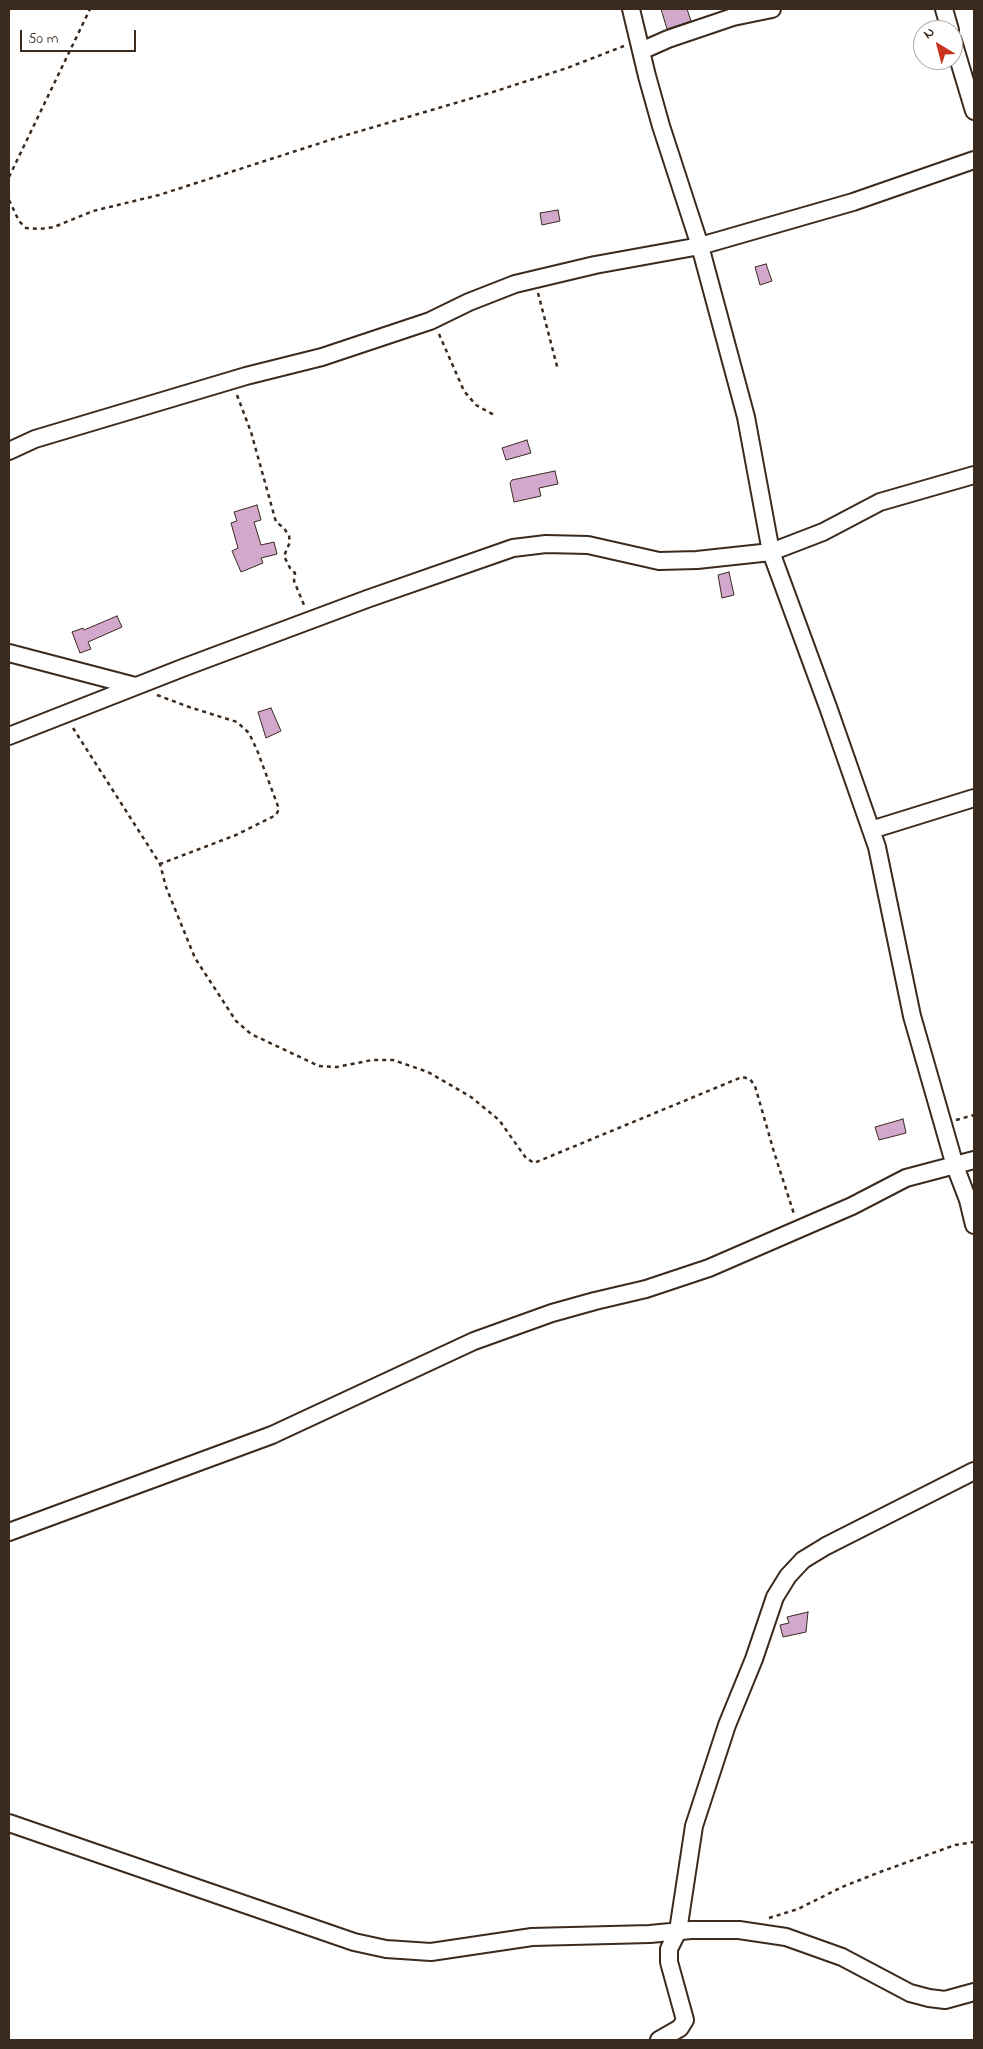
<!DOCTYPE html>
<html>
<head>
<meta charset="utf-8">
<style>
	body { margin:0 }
	#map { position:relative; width:983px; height:2049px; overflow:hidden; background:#fff; font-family:"Indie Flower",sans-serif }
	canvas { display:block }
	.frame { position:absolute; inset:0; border:10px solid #3b2a1e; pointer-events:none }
	.north { position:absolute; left:913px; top:20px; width:50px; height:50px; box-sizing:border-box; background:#fff; border:1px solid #b1aaa5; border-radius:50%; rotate:323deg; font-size:14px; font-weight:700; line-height:20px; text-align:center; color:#3b2a1e }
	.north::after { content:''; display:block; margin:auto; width:18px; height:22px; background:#c8321e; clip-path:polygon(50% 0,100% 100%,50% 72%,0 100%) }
	.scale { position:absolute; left:20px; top:30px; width:116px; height:22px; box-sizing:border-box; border:2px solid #3b2a1e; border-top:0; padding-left:6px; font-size:15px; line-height:18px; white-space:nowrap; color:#3b2a1e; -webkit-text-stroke:4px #fff; paint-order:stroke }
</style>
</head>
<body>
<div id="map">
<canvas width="983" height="2049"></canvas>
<div class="frame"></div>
<div class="north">N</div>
<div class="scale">50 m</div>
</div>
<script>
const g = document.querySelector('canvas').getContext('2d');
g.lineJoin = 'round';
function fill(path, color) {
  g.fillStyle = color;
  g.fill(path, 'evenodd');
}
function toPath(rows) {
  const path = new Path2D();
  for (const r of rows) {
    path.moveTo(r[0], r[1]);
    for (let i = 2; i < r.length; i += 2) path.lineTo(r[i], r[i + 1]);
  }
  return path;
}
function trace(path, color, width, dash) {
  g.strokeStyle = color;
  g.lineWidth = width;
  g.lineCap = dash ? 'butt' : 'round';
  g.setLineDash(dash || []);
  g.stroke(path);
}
const building = toPath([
	[661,9,687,9,691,21,667,29,661,9],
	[558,210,560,221,542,225,540,213,558,210],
	[766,264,772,281,760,285,755,267,766,264],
	[527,440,531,453,506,460,502,448,527,440],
	[555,471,558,484,539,488,541,496,514,502,510,483,512,480,555,471],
	[257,505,261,520,254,522,261,545,274,542,277,554,261,558,263,563,241,572,232,551,238,548,231,523,237,521,234,512,257,505],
	[729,572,734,595,722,598,718,575,729,572],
	[117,616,122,627,88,642,91,649,80,653,72,632,83,628,84,630,117,616],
	[271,708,281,731,266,738,258,712,271,708],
	[903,1119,906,1133,879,1140,875,1127,903,1119],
	[808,1612,806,1632,783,1637,780,1625,789,1623,787,1617,808,1612]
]);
fill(building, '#d3a8cd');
trace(building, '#3b2a1e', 1);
const street = toPath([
	[631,9,647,76,661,126,700,246,746,417,771,552,828,707,877,847,912,1016,955,1166,968,1200,974,1225],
	[944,9,950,30],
	[953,41,974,111],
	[641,51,668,39,733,17,772,9],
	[9,451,35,439,246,376,322,357,430,321,469,302,515,284,595,265,700,246,853,202,974,160],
	[9,653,135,686],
	[9,736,185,667,367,599,513,548,546,544,588,545,659,561,697,560,771,552,823,532,880,502,974,475],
	[871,830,974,798],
	[9,1532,272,1435,474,1341,552,1313,595,1301,646,1289,709,1268,852,1206,906,1178,974,1160],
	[9,1823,354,1942,386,1949,431,1952,532,1937,650,1934,691,1930,739,1930,786,1937,842,1957,910,1993,929,1998,945,2000,974,1992],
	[659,2040,680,2028,685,2020,669,1962,669,1949,678,1931,694,1826,727,1725,754,1659,775,1597,788,1576,803,1560,826,1546,974,1471]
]);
trace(street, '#3b2a1e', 20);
trace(toPath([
	[9,177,90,9],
	[9,200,19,221,26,228,40,229,54,227,93,211,159,195,333,139,493,92,567,68,624,46],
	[538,293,558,370],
	[439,334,464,391,476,405,494,415],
	[237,395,251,432,276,522,284,528,289,536,290,542,284,556,290,568,295,573,294,581,304,605],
	[157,695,189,707,237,722,249,733,257,750,279,809,276,815,236,835,160,864],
	[73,728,160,864,166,887,195,958,236,1021,251,1034,319,1066,337,1067,372,1060,393,1060,428,1072,471,1097,499,1120,526,1158,534,1163,742,1077,750,1079,755,1086,774,1152,794,1214],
	[956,1120,974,1115],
	[769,1918,798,1909,842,1887,880,1872,955,1845,974,1842]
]), '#3b2a1e', 2.5, [4, 4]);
trace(street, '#fff', 16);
</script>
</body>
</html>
